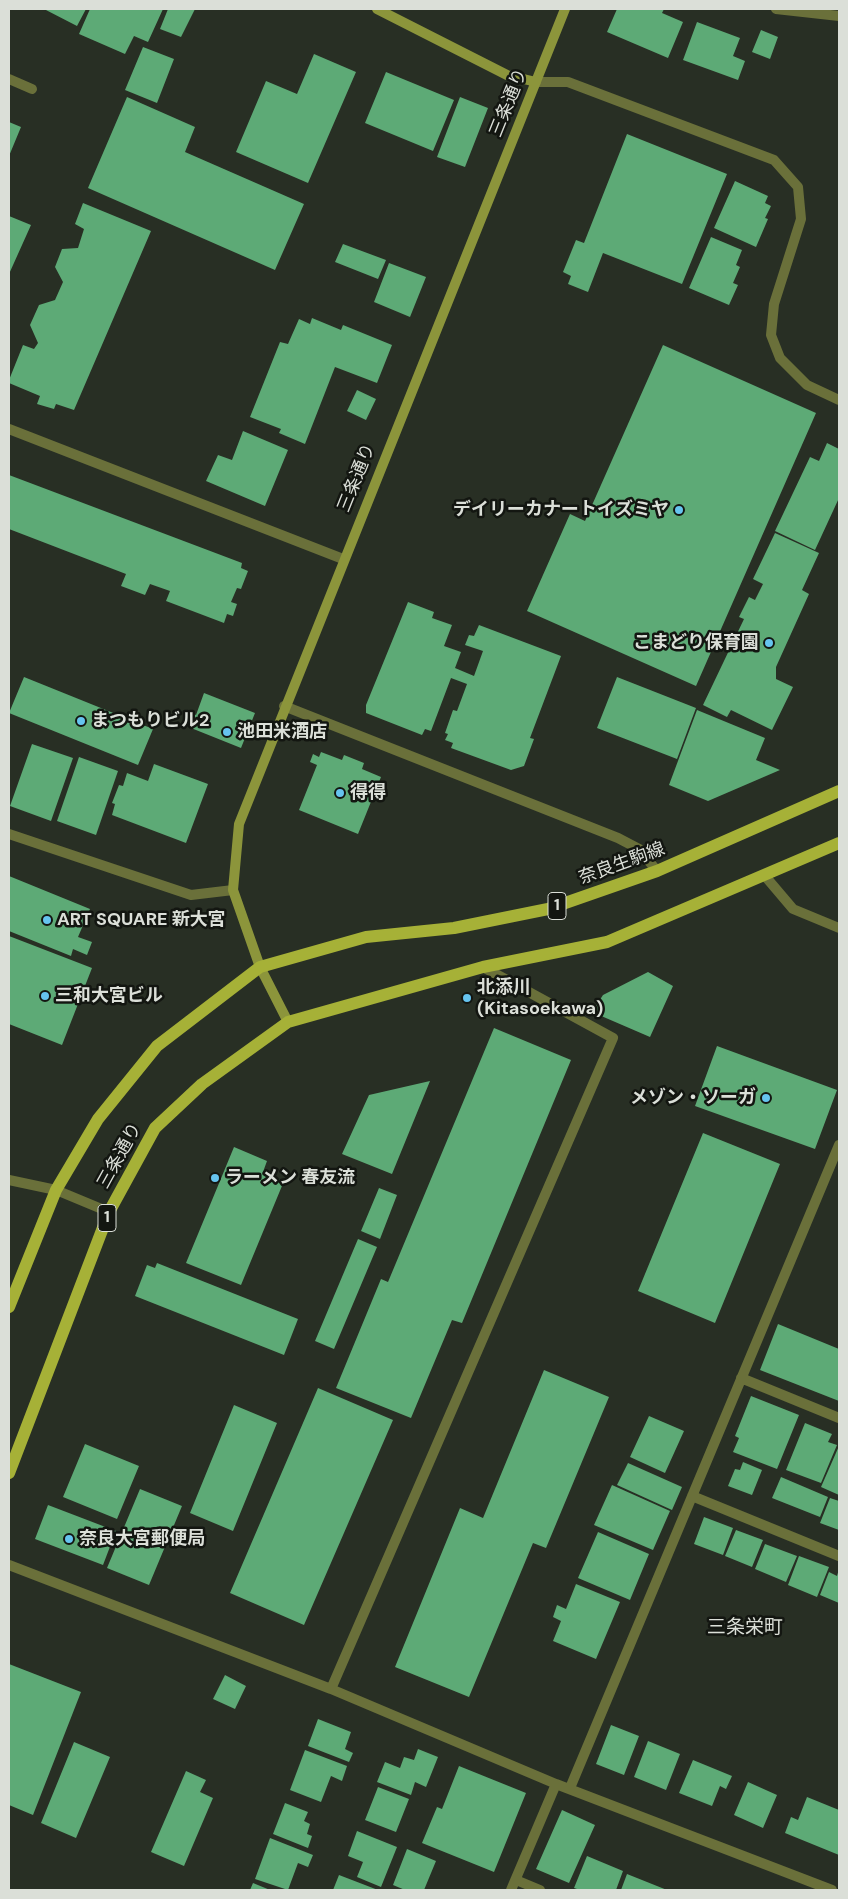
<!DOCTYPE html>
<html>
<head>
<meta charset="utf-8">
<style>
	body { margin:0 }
	#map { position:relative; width:848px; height:1899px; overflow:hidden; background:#282f24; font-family:"DM Sans",sans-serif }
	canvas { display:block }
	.frame { position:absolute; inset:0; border:10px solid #dbdfd8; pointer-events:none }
</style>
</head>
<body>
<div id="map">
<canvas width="848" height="1899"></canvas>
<div class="frame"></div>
</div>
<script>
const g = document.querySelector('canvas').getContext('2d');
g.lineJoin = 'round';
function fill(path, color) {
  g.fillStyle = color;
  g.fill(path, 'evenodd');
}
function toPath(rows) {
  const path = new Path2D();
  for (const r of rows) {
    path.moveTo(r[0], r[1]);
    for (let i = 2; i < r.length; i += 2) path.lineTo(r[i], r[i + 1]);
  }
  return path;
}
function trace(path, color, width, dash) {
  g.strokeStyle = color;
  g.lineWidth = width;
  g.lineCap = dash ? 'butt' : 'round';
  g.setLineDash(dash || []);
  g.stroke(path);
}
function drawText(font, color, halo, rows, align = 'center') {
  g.font = font + ' "DM Sans","Noto Sans JP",sans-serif';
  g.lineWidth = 5;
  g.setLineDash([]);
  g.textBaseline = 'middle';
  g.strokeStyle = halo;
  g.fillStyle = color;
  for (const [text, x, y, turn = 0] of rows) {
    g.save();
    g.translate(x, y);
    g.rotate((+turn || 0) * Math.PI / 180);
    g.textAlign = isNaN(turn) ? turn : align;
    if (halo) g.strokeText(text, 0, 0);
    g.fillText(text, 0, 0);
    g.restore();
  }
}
fill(toPath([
	[44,9,86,9,77,26],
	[90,9,163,9,148,42,134,36,125,54,79,34],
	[168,9,195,9,181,37,160,29],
	[617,9,664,9,662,13,683,22,668,58,607,32],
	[697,22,740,38,733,56,745,61,738,80,683,60],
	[761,30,778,37,770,59,752,52],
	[143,47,174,59,157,103,125,90],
	[314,54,356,72,308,183,236,152,266,81,297,94],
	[386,72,454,100,433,151,365,123],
	[127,97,195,127,185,152,304,204,275,270,88,188],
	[460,97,488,108,465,167,437,157],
	[9,122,21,127,9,156],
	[627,134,727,174,682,284,603,253,588,292,568,284,571,276,563,272,576,240,584,243],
	[735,181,768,196,765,203,771,206,765,218,768,219,756,247,714,228],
	[83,203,151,231,74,410,56,404,54,409,37,404,40,396,9,383,9,380,23,345,34,349,38,343,30,325,39,305,55,300,63,282,55,267,62,249,78,248,84,229,75,224],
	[9,216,31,225,9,274],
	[711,237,742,250,736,265,740,267,733,283,738,285,729,305,689,288],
	[343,244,386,260,378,279,335,262],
	[389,263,426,277,410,317,374,302],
	[312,318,341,330,343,325,392,345,377,383,335,367,305,444,279,433,281,429,250,417,280,342,288,344,299,319,310,324],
	[663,345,816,413,696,686,527,611,570,514,585,521],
	[357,390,376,399,366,420,347,411],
	[243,431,288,450,265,506,206,481,218,455,232,460],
	[827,443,839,449,839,498,815,550,775,531,810,457,819,461],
	[9,475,242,563,241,568,248,571,241,589,237,588,231,602,237,604,233,616,227,614,224,623,166,601,170,591,150,584,145,595,121,586,126,574,9,529],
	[775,533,819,553,802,590,809,594,776,667,776,679,793,687,772,730,731,710,727,717,703,705,744,619,739,617,749,597,755,600,763,584,753,579],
	[408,602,434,612,432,618,452,625,444,646,461,652,455,668,474,676,483,651,465,645,469,635,474,636,479,625,561,656,530,738,534,739,524,766,511,770,451,748,453,743,445,740,448,734,445,733,453,710,457,711,467,684,451,678,431,731,425,729,422,735,366,713,366,705],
	[24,677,153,729,138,765,9,713],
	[617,677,696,708,677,759,597,728],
	[204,693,255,713,241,748,191,728,192,724,184,721,187,711,196,715],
	[697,710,765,738,756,760,780,770,708,801,669,785],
	[32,744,73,758,51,821,10,806],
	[321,752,342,760,344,755,364,763,362,769,381,777,358,834,299,810,317,765,310,762,313,754,319,757],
	[79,757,118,771,96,835,57,821],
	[154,764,208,784,186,843,112,815,115,804,112,803,119,785,123,786,127,773,148,781],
	[9,876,90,909,78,937,92,942,87,955,73,949,71,956,9,931],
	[9,936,92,968,62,1045,9,1024],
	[648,972,673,986,650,1037,592,1012,603,995],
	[494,1028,571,1060,462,1323,452,1320,411,1418,336,1388,381,1279,388,1282],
	[717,1046,837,1090,815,1149,695,1106],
	[430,1081,392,1174,342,1154,369,1095],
	[703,1133,780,1164,715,1323,638,1291],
	[234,1147,267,1161,263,1172,284,1181,241,1285,186,1263],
	[379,1188,397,1195,380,1239,361,1231],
	[358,1239,377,1247,334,1349,315,1341],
	[157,1263,298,1319,284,1355,135,1296,147,1265,155,1268],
	[778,1324,839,1349,839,1401,760,1370],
	[544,1370,609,1397,546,1548,533,1543,469,1697,395,1667,460,1508,483,1518],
	[318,1388,393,1420,304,1625,230,1593],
	[751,1396,799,1415,777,1469,733,1452,739,1438,735,1436],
	[234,1405,277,1423,233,1531,190,1513],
	[649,1416,684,1431,665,1473,630,1457],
	[805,1423,832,1434,828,1442,837,1445,821,1483,786,1470],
	[85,1444,139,1466,117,1519,63,1497],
	[839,1446,839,1495,821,1487],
	[743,1462,762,1470,752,1495,728,1486,735,1469,740,1470],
	[628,1463,682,1487,672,1510,617,1485],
	[781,1477,828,1497,820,1517,772,1498],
	[612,1485,670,1511,653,1550,594,1525],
	[140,1489,182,1506,149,1585,107,1568],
	[830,1498,839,1501,839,1530,820,1523],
	[48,1505,116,1531,103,1565,35,1539],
	[704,1517,733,1528,723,1555,694,1544],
	[736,1530,763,1540,752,1567,725,1556],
	[598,1532,649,1554,630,1600,578,1578],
	[765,1544,797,1556,786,1582,755,1569],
	[799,1556,829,1567,817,1597,788,1585],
	[839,1569,839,1603,820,1595,829,1572,837,1576],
	[576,1584,620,1602,596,1659,553,1641,561,1621,553,1617,557,1605,566,1609],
	[9,1664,81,1692,33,1815,9,1805],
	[225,1675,246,1686,235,1709,213,1699],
	[318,1719,351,1732,345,1749,353,1753,349,1762,308,1746],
	[611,1725,639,1736,624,1775,596,1764],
	[648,1741,680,1754,666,1790,634,1777],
	[74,1742,110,1757,76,1838,41,1823],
	[418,1749,438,1757,426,1787,415,1782,411,1795,377,1782,385,1762,400,1768,404,1757,414,1760],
	[305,1750,347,1766,342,1781,331,1776,321,1802,290,1790],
	[693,1760,732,1776,726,1789,720,1786,712,1806,679,1793],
	[459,1766,526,1793,494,1872,422,1843,437,1807,442,1809],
	[186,1771,206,1780,200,1792,213,1798,184,1866,151,1852],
	[748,1782,777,1795,763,1828,734,1815],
	[378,1787,409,1799,396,1832,365,1820],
	[807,1797,839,1810,839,1855,785,1833,791,1817,798,1820],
	[285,1803,308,1812,304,1821,310,1824,307,1834,312,1836,308,1848,273,1834],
	[562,1810,595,1825,569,1883,536,1869],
	[357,1831,397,1847,381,1887,357,1877,363,1862,348,1856],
	[270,1838,313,1855,308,1867,298,1863,288,1890,255,1879],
	[407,1849,436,1861,424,1890,405,1890,393,1885],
	[587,1856,623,1871,616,1890,580,1890,574,1888],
	[627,1874,667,1890,621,1890],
	[339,1875,378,1890,333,1890],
	[253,1883,270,1890,250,1890]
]), '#5daa76');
trace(toPath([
	[776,9,839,16],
	[9,79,32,89],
	[536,82,568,82,774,160,798,187,801,219,774,304,771,335,780,358,807,385,839,400],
	[9,429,343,559],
	[284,706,618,838,639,849,657,871],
	[9,834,191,895,233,890],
	[765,876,793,909,839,928],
	[9,1180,56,1190,109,1212],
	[741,1378,839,1418],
	[692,1496,839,1556],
	[9,1565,331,1689,556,1784,832,1890],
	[331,1689,613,1038,483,967],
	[570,1788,839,1145],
	[516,1880,540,1890],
	[511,1890,556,1784]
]), '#6a703a', 10);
trace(toPath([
	[377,9,507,75,536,82],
	[288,1022,260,967,233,890,239,824,565,9]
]), '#8c953b', 10);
trace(toPath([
	[9,1307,56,1190,98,1119,157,1046,260,967,366,937,454,928,548,909,657,871,839,791],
	[9,1473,109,1212,155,1128,202,1084,288,1022,483,967,607,942,839,843]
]), '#a6b137', 12);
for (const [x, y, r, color] of [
	[679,510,5,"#66c4ef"],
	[769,643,5,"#66c4ef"],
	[81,721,5,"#66c4ef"],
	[227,732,5,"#66c4ef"],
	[340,793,5,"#66c4ef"],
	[47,920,5,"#66c4ef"],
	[45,996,5,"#66c4ef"],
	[467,998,5,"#66c4ef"],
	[766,1098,5,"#66c4ef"],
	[215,1178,5,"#66c4ef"],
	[69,1539,5,"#66c4ef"]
]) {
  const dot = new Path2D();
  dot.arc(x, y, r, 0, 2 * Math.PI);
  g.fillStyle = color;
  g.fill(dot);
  trace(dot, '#131611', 2);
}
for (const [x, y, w] of [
	[557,906,18],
	[107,1218,18]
]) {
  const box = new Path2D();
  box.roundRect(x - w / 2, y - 13.5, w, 27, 4);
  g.fillStyle = '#131611';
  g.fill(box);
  trace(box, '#dbdfd8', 1);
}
drawText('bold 16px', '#dbdfd8', null, [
	["1",557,906],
	["1",107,1218]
]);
drawText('18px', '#dbdfd8', '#131611', [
	["三条通り",509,103,-68],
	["三条通り",357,478,-68],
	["奈良生駒線",622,864,-20],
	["三条通り",120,1156,-61]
]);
drawText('bold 18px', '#dbdfd8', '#131611', [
	["デイリーカナートイズミヤ",669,510,"right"],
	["こまどり保育園",759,643,"right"],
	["まつもりビル2",91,721],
	["池田米酒店",237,732],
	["得得",350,793],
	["ART SQUARE 新大宮",57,920],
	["北添川",477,988],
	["(Kitasoekawa)",477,1009],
	["三和大宮ビル",55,996],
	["メゾン・ソーガ",756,1098,"right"],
	["ラーメン 春友流",225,1178],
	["奈良大宮郵便局",79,1539]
], 'left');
drawText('19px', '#dbdfd8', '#131611', [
	["三条栄町",745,1628]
]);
</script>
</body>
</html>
